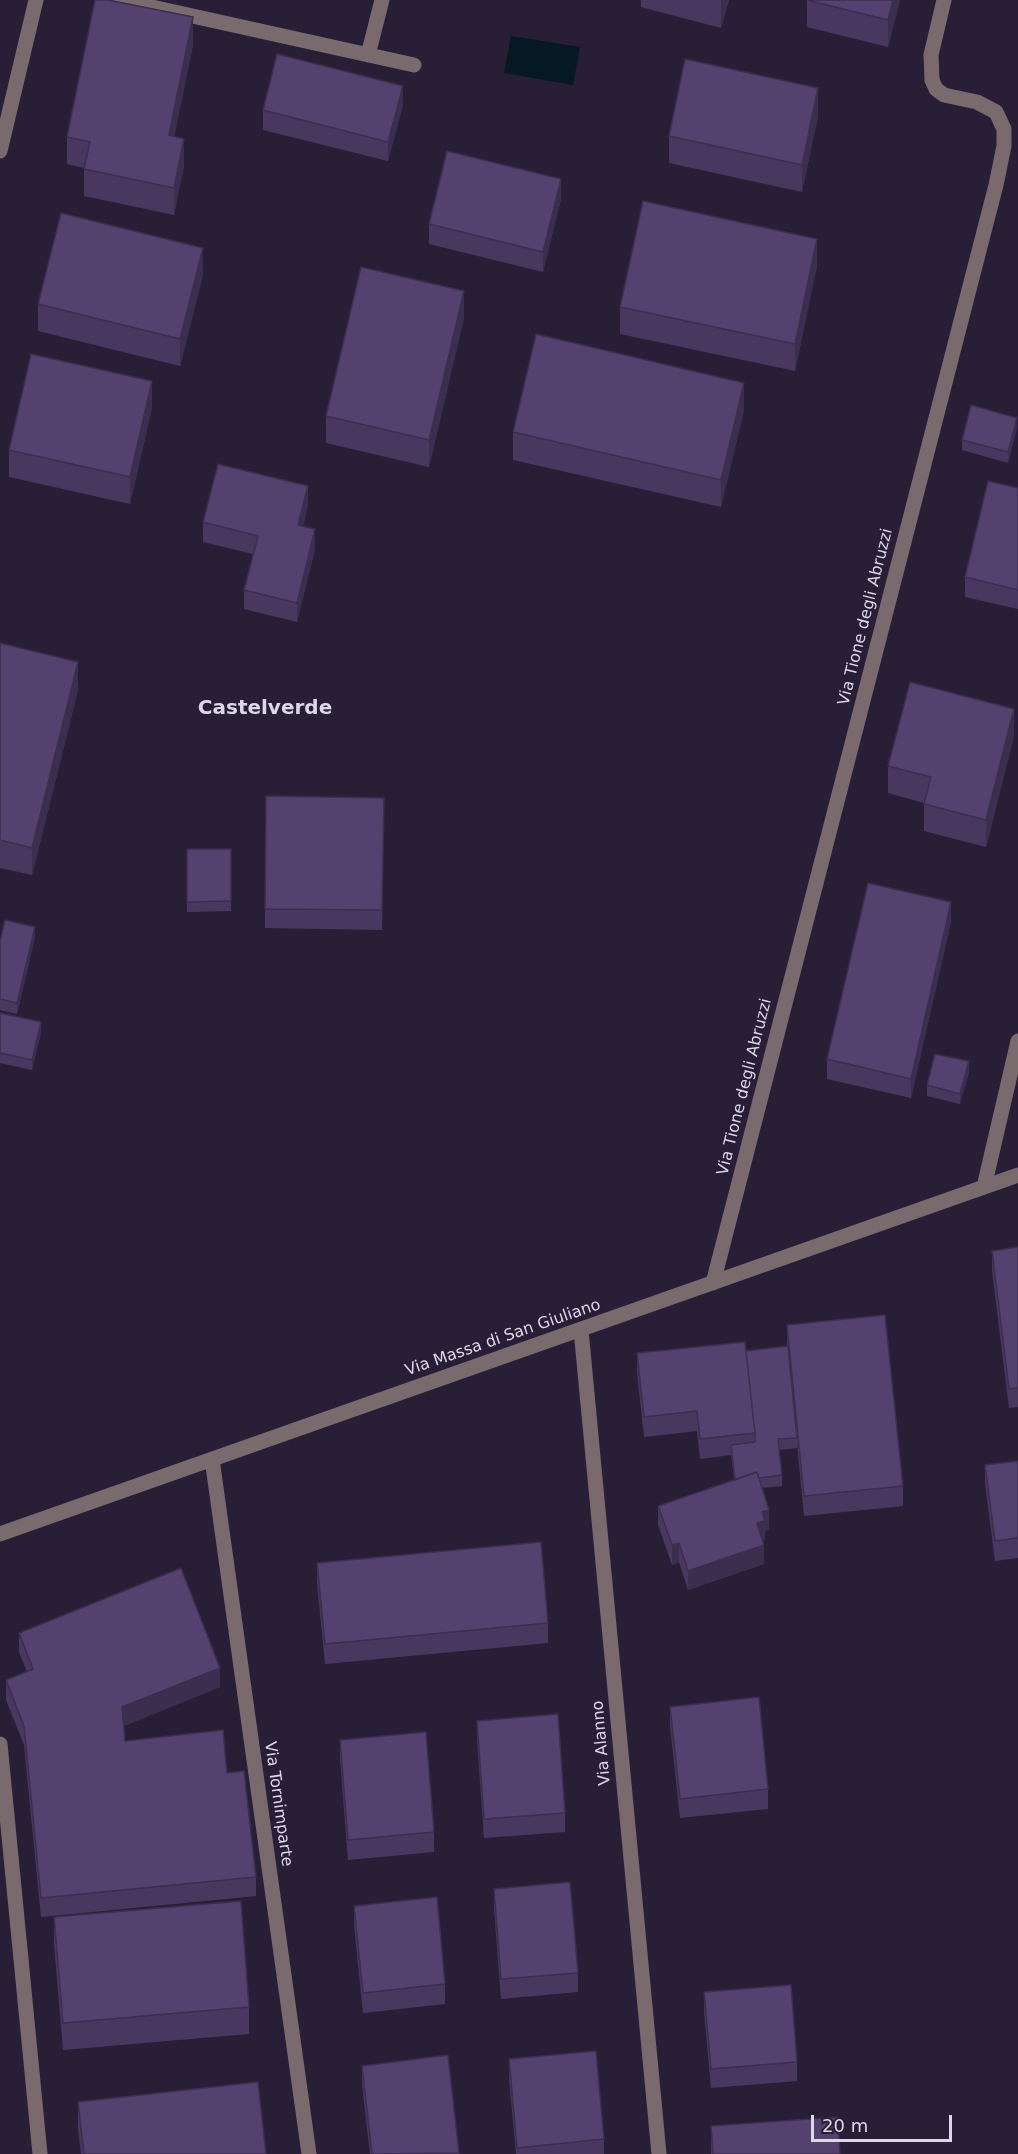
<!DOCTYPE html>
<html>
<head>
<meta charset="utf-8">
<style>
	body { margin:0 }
	#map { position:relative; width:1018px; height:2154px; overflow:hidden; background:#281f37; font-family:"DejaVu Sans",sans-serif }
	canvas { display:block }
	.scale { position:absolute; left:811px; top:2115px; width:141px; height:27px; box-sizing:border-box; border:3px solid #ddd8e7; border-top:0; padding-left:8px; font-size:18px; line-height:21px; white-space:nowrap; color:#ddd8e7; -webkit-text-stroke:4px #281f37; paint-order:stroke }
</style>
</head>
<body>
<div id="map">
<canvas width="1018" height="2154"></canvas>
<div class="scale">20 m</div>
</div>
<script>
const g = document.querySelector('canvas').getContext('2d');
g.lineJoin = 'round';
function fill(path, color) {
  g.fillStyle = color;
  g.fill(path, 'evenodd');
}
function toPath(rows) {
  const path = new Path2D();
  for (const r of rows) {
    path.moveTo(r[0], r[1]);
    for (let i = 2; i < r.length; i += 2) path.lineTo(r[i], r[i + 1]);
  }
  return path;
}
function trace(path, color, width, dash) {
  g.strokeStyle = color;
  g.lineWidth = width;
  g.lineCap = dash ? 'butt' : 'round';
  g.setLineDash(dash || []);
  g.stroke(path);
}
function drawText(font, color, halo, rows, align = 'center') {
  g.font = font + ' "DejaVu Sans",sans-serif';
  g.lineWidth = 5;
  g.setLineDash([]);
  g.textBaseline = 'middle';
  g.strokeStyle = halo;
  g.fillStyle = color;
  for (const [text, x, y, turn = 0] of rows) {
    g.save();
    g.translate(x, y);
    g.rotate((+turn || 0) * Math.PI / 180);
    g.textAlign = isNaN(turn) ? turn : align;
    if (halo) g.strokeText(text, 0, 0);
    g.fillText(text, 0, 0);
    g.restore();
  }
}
fill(toPath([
	[511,36,580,47,573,85,504,73]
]), '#041921');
trace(toPath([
	[120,0,414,65],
	[368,55,382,0],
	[0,151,36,0],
	[984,1187,1018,1041],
	[713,1283,996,185,1004,146,1004,129,996,112,977,102,944,95,936,89,932,80,931,55,944,0],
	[581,1330,659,2154],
	[212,1459,309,2154],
	[0,1534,1018,1175],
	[0,1744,40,2154]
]), '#796a6d', 15);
fill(toPath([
	[641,0,729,0,721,28,641,7],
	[807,0,900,0,888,47,807,27],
	[193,45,174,136,184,166,174,215,84,196,84,168,67,164,67,137],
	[403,105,388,161,263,130,263,110],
	[818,116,802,192,669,163,669,136],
	[561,199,543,272,429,244,429,224],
	[817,266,795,371,620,334,620,307],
	[203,275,180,366,38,331,38,304],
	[464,318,429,467,326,443,326,416],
	[152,408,130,504,9,477,9,450],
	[744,410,721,507,513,460,513,432],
	[1017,428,1008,463,962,450,962,440],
	[1018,488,1018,609,965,597,965,577],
	[308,505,303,526,315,549,297,622,244,609,244,590,253,554,203,542,203,522],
	[0,643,78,690,32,875,0,868],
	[1014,736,986,847,924,831,924,803,888,793,888,766],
	[384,798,382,930,265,928,265,909],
	[187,849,231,849,231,911,187,912],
	[951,922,911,1098,827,1079,827,1059],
	[35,937,17,1014,0,1010,0,941],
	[0,1013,41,1032,32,1070,0,1063],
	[969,1072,960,1104,927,1096,927,1085],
	[1018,1247,1018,1407,1009,1408,992,1270,992,1251],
	[787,1325,903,1486,903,1506,804,1516,797,1444,797,1448,779,1450,782,1475,782,1486,762,1488,769,1529,765,1531,765,1540,763,1541,764,1564,688,1590,679,1562,672,1565,658,1525,658,1506,734,1480,731,1455,700,1459,697,1431,644,1437,637,1373,637,1353,746,1351,787,1346],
	[1018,1461,1018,1558,995,1561,985,1484,985,1465],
	[317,1563,548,1623,548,1643,325,1664,317,1583],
	[19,1633,220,1687,124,1726,125,1741,227,1773,256,1877,256,1896,41,1917,24,1745,6,1700,6,1680,27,1672,19,1652],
	[670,1707,768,1789,768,1809,680,1818,670,1726],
	[477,1721,565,1813,565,1832,484,1838,477,1740],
	[340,1740,434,1832,434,1852,348,1860,340,1759],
	[494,1889,578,1973,578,1992,501,1999,494,1909],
	[354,1906,445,1984,445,2004,363,2013,354,1925],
	[54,1917,249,2007,249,2034,63,2050,54,1944],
	[704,1992,797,2062,797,2081,711,2088,704,2012],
	[448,2055,459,2154,370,2154,362,2085,362,2066],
	[509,2059,604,2139,604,2154,516,2154,509,2079],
	[78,2102,266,2154,81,2154,78,2129],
	[711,2126,840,2154,711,2154]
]), '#483860');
fill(toPath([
	[721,0,729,0,721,28],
	[893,0,900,0,888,47,888,20],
	[193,17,193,45,169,163,169,135],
	[403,86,403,105,388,161,388,142],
	[818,88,818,116,802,192,802,165],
	[184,139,184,166,174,215,174,188],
	[561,179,561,199,543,272,543,252],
	[817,239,817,266,795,371,795,344],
	[203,248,203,275,180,366,180,339],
	[464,291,464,318,429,467,429,440],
	[152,381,152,408,130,504,130,477],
	[744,383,744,410,721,507,721,480],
	[1017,418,1017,428,1008,463,1008,452],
	[308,486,308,505,298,545,298,525],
	[315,529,315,549,297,622,297,603],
	[78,662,78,690,32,875,32,848],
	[1014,709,1014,736,986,847,986,820],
	[951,902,951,922,911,1098,911,1079],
	[35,927,35,937,17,1014,17,1003],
	[41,1022,41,1032,32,1070,32,1060],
	[969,1061,969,1072,960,1104,960,1094],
	[769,1510,769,1529,765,1531,765,1540,757,1543,757,1523,762,1512],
	[679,1543,679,1562,672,1565,672,1545],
	[764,1545,764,1564,688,1590,688,1571],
	[220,1668,220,1687,122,1727,122,1707]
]), '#3b2e4e');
const building = toPath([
	[95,0,108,0,193,17,169,135,184,139,174,188,84,169,90,142,67,137,95,0],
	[807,0,893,0,888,20,807,0],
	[277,54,403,86,388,142,263,110,277,54],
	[685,59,818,88,802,165,669,136,685,59],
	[447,151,561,179,543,252,429,224,447,151],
	[643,201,817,239,795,344,620,307,643,201],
	[61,213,203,248,180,339,38,304,61,213],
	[361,267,464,291,429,440,326,416,361,267],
	[536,334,744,383,721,480,513,432,536,334],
	[31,354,152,381,130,477,9,450,31,354],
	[971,405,1017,418,1008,452,962,440,971,405],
	[218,464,308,486,298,525,315,529,297,603,244,590,258,536,203,522,218,464],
	[988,481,1018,488,1018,590,965,577,988,481],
	[0,643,78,662,32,848,0,840,0,643],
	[910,682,1014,709,986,820,924,804,931,777,888,766,910,682],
	[266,796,384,798,382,910,265,909,266,796],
	[187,849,231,849,231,901,187,902,187,849],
	[868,883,951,902,911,1079,827,1059,868,883],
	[5,920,35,927,17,1003,0,999,0,941,5,920],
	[0,1013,41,1022,32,1060,0,1053,0,1013],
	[935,1054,969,1061,960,1094,927,1085,935,1054],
	[1018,1247,1018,1388,1009,1389,992,1251,1018,1247],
	[885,1315,903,1486,804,1496,787,1325,885,1315],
	[745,1342,755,1433,700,1439,697,1411,644,1417,637,1353,745,1342],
	[788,1346,797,1438,778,1439,782,1475,759,1478,757,1472,735,1480,731,1445,755,1442,755,1433,746,1351,788,1346],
	[1018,1461,1018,1538,995,1541,985,1465,1018,1461],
	[757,1472,769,1510,762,1512,765,1521,757,1523,764,1545,688,1571,679,1543,672,1545,658,1506,757,1472],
	[541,1542,548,1623,325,1644,317,1563,541,1542],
	[181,1568,220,1668,122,1707,125,1741,223,1730,227,1773,244,1771,256,1877,41,1898,24,1726,6,1680,33,1669,19,1633,181,1568],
	[759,1697,768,1789,680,1799,670,1707,759,1697],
	[558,1714,565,1813,484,1819,477,1721,558,1714],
	[426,1732,434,1832,348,1840,340,1740,426,1732],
	[570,1882,578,1973,501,1979,494,1889,570,1882],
	[437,1897,445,1984,363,1993,354,1906,437,1897],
	[241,1901,249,2007,63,2023,54,1917,241,1901],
	[791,1985,797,2062,711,2069,704,1992,791,1985],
	[596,2051,604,2139,517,2148,509,2059,596,2051],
	[448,2055,459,2153,372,2154,362,2066,448,2055],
	[258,2082,266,2154,84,2154,78,2102,258,2082],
	[838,2117,840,2154,713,2154,711,2126,838,2117]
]);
fill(building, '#544170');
trace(building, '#3b2e4e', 1.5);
drawText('16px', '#ddd8e7', '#281f37', [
	["Via Tione degli Abruzzi",866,617,-76],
	["Via Tione degli Abruzzi",745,1087,-76],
	["Via Massa di San Giuliano",503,1338,-19],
	["Via Alanno",602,1743,-95],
	["Via Tornimparte",278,1804,82]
]);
drawText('bold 20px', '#ddd8e7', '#281f37', [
	["Castelverde",265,709]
]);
</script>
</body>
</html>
